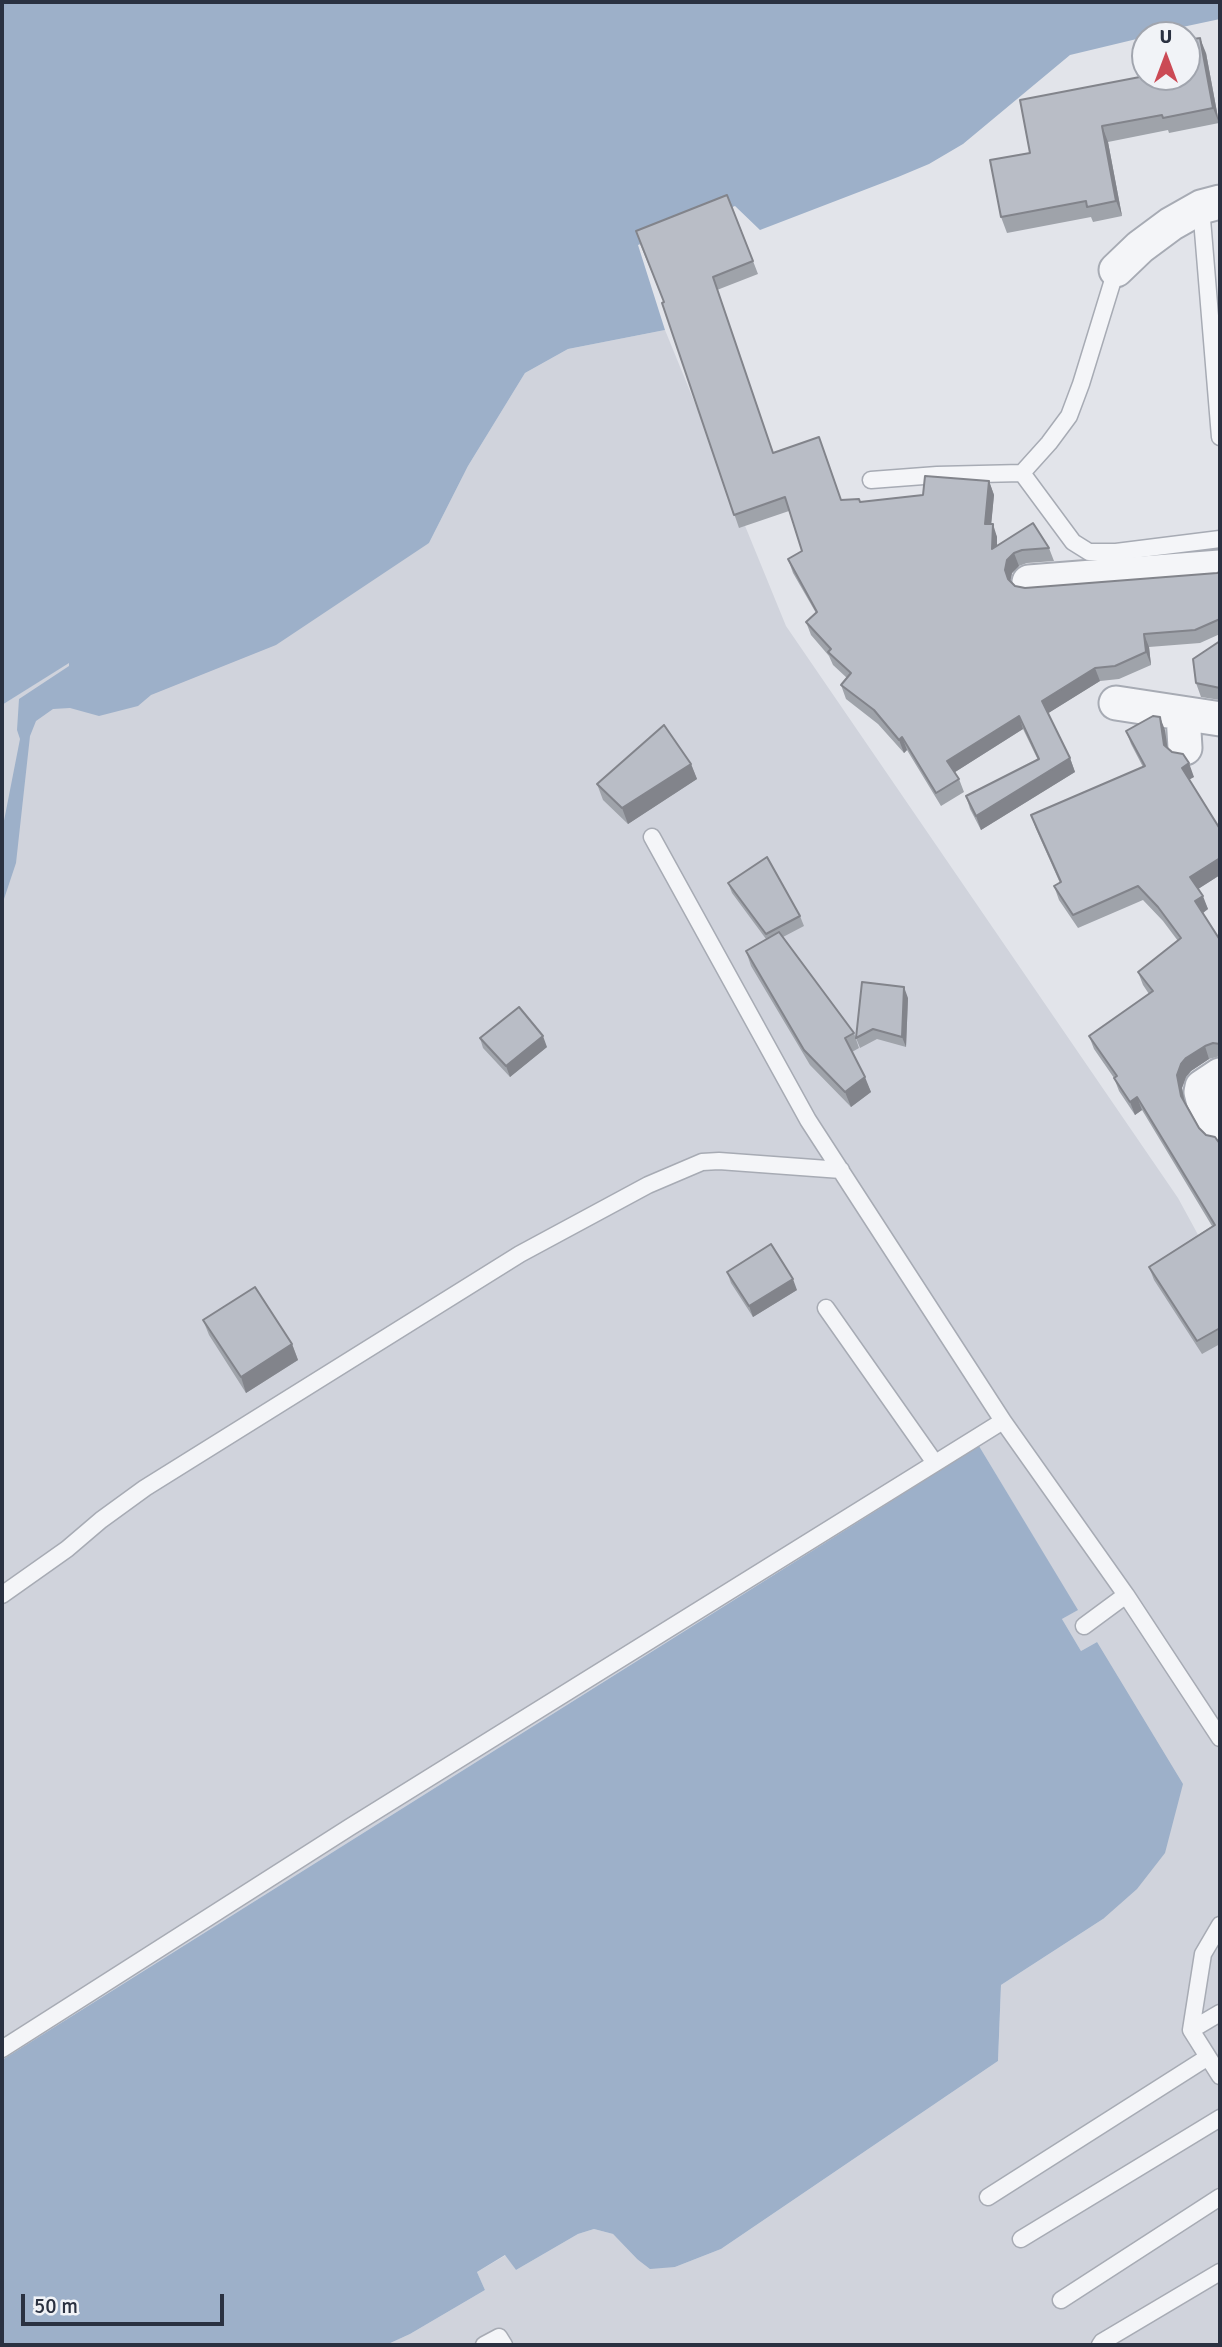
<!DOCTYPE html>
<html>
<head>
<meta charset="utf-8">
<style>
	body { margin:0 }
	#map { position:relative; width:1222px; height:2347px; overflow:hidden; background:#e2e4ea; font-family:Signika,sans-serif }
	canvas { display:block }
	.frame { position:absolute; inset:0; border:4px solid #2a3141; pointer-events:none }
	.north { position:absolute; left:1131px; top:21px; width:70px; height:70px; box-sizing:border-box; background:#f1f3f7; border:2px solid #a1a5ae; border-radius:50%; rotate:0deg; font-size:19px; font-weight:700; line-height:28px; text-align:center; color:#2a3141 }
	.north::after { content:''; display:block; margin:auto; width:24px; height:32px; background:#cb4a55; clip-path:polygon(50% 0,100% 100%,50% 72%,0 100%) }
	.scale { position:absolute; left:21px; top:2294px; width:203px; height:32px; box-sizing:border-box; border:4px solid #2a3141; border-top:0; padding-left:9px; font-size:21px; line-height:24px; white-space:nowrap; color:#2a3141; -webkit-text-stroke:5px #f1f3f7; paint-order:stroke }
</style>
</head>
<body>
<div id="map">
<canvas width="1222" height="2347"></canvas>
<div class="frame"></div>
<div class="north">U</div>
<div class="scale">50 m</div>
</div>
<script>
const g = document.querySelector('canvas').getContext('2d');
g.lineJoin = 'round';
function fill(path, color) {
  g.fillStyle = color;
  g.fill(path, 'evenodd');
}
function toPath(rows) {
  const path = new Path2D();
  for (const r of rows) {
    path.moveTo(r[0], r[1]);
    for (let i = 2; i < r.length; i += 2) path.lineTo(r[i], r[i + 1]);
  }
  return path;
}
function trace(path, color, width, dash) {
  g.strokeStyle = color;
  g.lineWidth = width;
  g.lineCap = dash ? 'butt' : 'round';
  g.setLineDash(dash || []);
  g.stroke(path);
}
fill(toPath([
	[665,330,786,626,1178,1198,1220,1275,1220,2345,386,2345,410,2334,485,2290,477,2272,506,2255,516,2270,578,2234,594,2229,613,2234,637,2259,675,2267,721,2249,998,2061,1001,1985,1103,1919,1097,1642,1081,1651,1062,1619,1077,1610,979,1446,2,2060,2,705,69,662,429,543,468,466,525,373,568,349]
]), '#d0d3dc');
fill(toPath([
	[2,2,1220,2,1220,19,1145,35,1145,37,1070,55,963,144,929,164,898,177,760,230,735,206,638,245,665,330,568,349,525,373,468,466,429,543,276,645,151,695,138,706,99,716,70,708,53,709,36,721,30,736,16,863,2,905,2,831,20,739,17,730,19,699,69,666,69,663,2,705],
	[979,1446,1078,1610,1062,1619,1081,1651,1097,1642,1183,1784,1165,1853,1137,1889,1103,1919,1001,1985,998,2061,721,2249,675,2267,650,2269,637,2259,613,2234,594,2229,578,2234,516,2270,505,2255,477,2272,485,2290,410,2334,386,2345,2,2345,2,2060]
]), '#9db0c9');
const service = toPath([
	[1201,207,1220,437],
	[1022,473,1049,443,1069,416,1081,384,1116,270],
	[871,480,937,475,1022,473,1073,542,1089,552,1116,552,1220,539],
	[652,837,808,1120,1003,1421,1126,1595,1220,1738],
	[826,1308,935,1463],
	[2,1595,67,1549,101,1520,145,1488,520,1254,648,1185,702,1162,719,1161,841,1170],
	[1084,1626,1126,1595],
	[1220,1925,1203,1954,1191,2030,1220,2076],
	[1191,2030,1220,2013],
	[2,2049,350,1827,1003,1421],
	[988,2197,1208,2057],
	[1021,2239,1220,2118],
	[1061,2300,1220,2197],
	[484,2345,499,2337,504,2345],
	[1100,2345,1102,2342,1220,2272]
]);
const minor = toPath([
	[1116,270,1140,247,1171,224,1201,207,1220,202],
	[1029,582,1220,567],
	[1116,703,1220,719],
	[1183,714,1185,748],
	[1220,1075,1202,1087,1201,1092,1203,1100,1220,1131]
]);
trace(service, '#a7abb4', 19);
trace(minor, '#a7abb4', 37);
trace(service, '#f4f5f8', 16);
trace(minor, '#f4f5f8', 33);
fill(toPath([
	[1206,53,1219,123,1169,133,1168,130,1108,142,1122,216,1093,222,1091,217,1007,233,1001,217,1030,153,1187,77],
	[640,244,753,261,758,274,717,290,773,453,841,500,859,499,860,502,923,495,989,481,994,495,991,524,997,537,997,546,1049,548,1054,561,1027,563,1019,566,1012,573,1010,581,1015,586,1025,588,1217,573,1220,572,1220,634,1200,643,1149,647,1151,665,1119,679,1100,681,1048,713,1070,758,1075,772,981,830,970,809,966,796,1038,760,1023,729,955,772,959,779,964,792,941,806,907,750,904,753,878,724,846,699,841,685,847,678,833,665,829,656,811,635,806,622,816,613,793,573,788,559,802,551,789,511,739,528,662,303,664,302],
	[1220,641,1220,700,1201,697,1196,683],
	[1165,730,1167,748,1194,777,1189,779,1220,829,1220,875,1198,889,1208,909,1203,913,1220,940,1220,1056,1209,1059,1191,1071,1186,1077,1182,1088,1185,1102,1199,1128,1206,1135,1220,1144,1220,1344,1202,1354,1154,1280,1149,1267,1212,1226,1142,1110,1135,1115,1119,1091,1114,1078,1094,1049,1089,1036,1149,994,1143,985,1138,972,1178,941,1163,921,1143,900,1078,928,1059,900,1054,886,1060,883,1036,829,1031,815,1143,767,1131,744,1126,731],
	[691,764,697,779,628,824,603,800,597,784],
	[728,883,800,916,804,926,783,937,854,1033,859,1048,852,1052,871,1092,851,1107,810,1065,751,966,746,951,766,939,732,893],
	[908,998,906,1047,877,1039,860,1048,856,1038],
	[480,1038,547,1047,510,1077,483,1048],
	[727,1272,797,1290,753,1317,731,1283],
	[203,1320,292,1344,298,1360,246,1393,209,1335]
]), '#9fa3aa');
fill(toPath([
	[1200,38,1206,53,1219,123,1213,108],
	[1102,126,1108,142,1122,216,1116,201],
	[989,481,994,495,990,537,985,524],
	[993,524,997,537,997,562,992,549],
	[1014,553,1019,566,1012,573,1010,583,1005,570,1007,560],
	[1144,634,1149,647,1151,665,1146,652],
	[1095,668,1100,681,1047,714,1042,701],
	[1019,716,1023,729,952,774,947,761],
	[1160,717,1165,730,1169,758,1164,745],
	[902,737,907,750,904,753,899,740],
	[1070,758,1075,772,981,830,976,816],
	[1189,763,1194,777,1187,781,1182,768],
	[691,764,697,779,628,824,622,808],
	[1220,858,1220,875,1195,891,1190,877],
	[1203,896,1208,909,1200,915,1195,901],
	[904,987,908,998,906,1047,902,1037],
	[543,1036,547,1047,510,1077,506,1066],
	[1205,1046,1209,1059,1191,1071,1186,1077,1182,1088,1186,1109,1181,1096,1177,1075,1181,1064,1186,1058],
	[865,1077,871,1092,851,1107,845,1092],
	[1137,1097,1142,1110,1135,1115,1130,1102],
	[793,1279,797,1290,753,1317,749,1306],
	[292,1344,298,1360,246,1393,241,1377]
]), '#82848b');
const building = toPath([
	[1200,38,1213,108,1163,118,1162,115,1102,126,1116,201,1087,207,1086,201,1001,217,990,160,1030,153,1020,100,1145,76,1187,77,1187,40,1200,38],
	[727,195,753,261,713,277,773,453,819,437,841,500,859,499,860,502,923,495,925,476,989,481,985,524,993,524,992,549,1033,523,1049,548,1022,550,1014,553,1007,560,1005,570,1008,579,1015,586,1025,588,1217,573,1220,572,1220,619,1195,630,1144,634,1146,652,1115,666,1095,668,1042,701,1070,758,976,816,966,796,1039,759,1019,716,947,761,959,779,936,793,902,737,899,740,874,710,841,685,851,673,828,652,831,649,806,622,817,612,788,559,802,551,785,497,734,515,662,303,664,302,636,231,727,195],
	[1220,641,1220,688,1196,683,1193,659,1220,641],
	[1153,716,1160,717,1164,745,1172,752,1183,754,1189,763,1182,768,1220,829,1220,858,1190,877,1203,896,1195,901,1220,940,1220,1044,1213,1043,1205,1046,1186,1058,1181,1064,1177,1075,1181,1096,1199,1128,1206,1135,1215,1137,1220,1144,1220,1328,1197,1341,1149,1267,1215,1225,1137,1097,1130,1102,1114,1078,1117,1076,1089,1036,1153,991,1138,972,1181,938,1158,907,1138,886,1073,915,1054,886,1061,882,1031,815,1145,766,1126,731,1153,716],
	[664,725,691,764,622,808,597,784,664,725],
	[767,857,800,916,766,934,728,883,767,857],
	[779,932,854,1033,845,1038,865,1077,845,1092,804,1050,746,951,779,932],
	[862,982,904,987,902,1037,873,1029,856,1038,862,982],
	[519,1007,543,1036,506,1066,480,1038,519,1007],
	[771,1244,793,1279,749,1306,727,1272,771,1244],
	[255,1287,292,1344,241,1377,203,1320,255,1287]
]);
fill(building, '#b9bdc6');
trace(building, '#82848b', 2);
</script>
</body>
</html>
